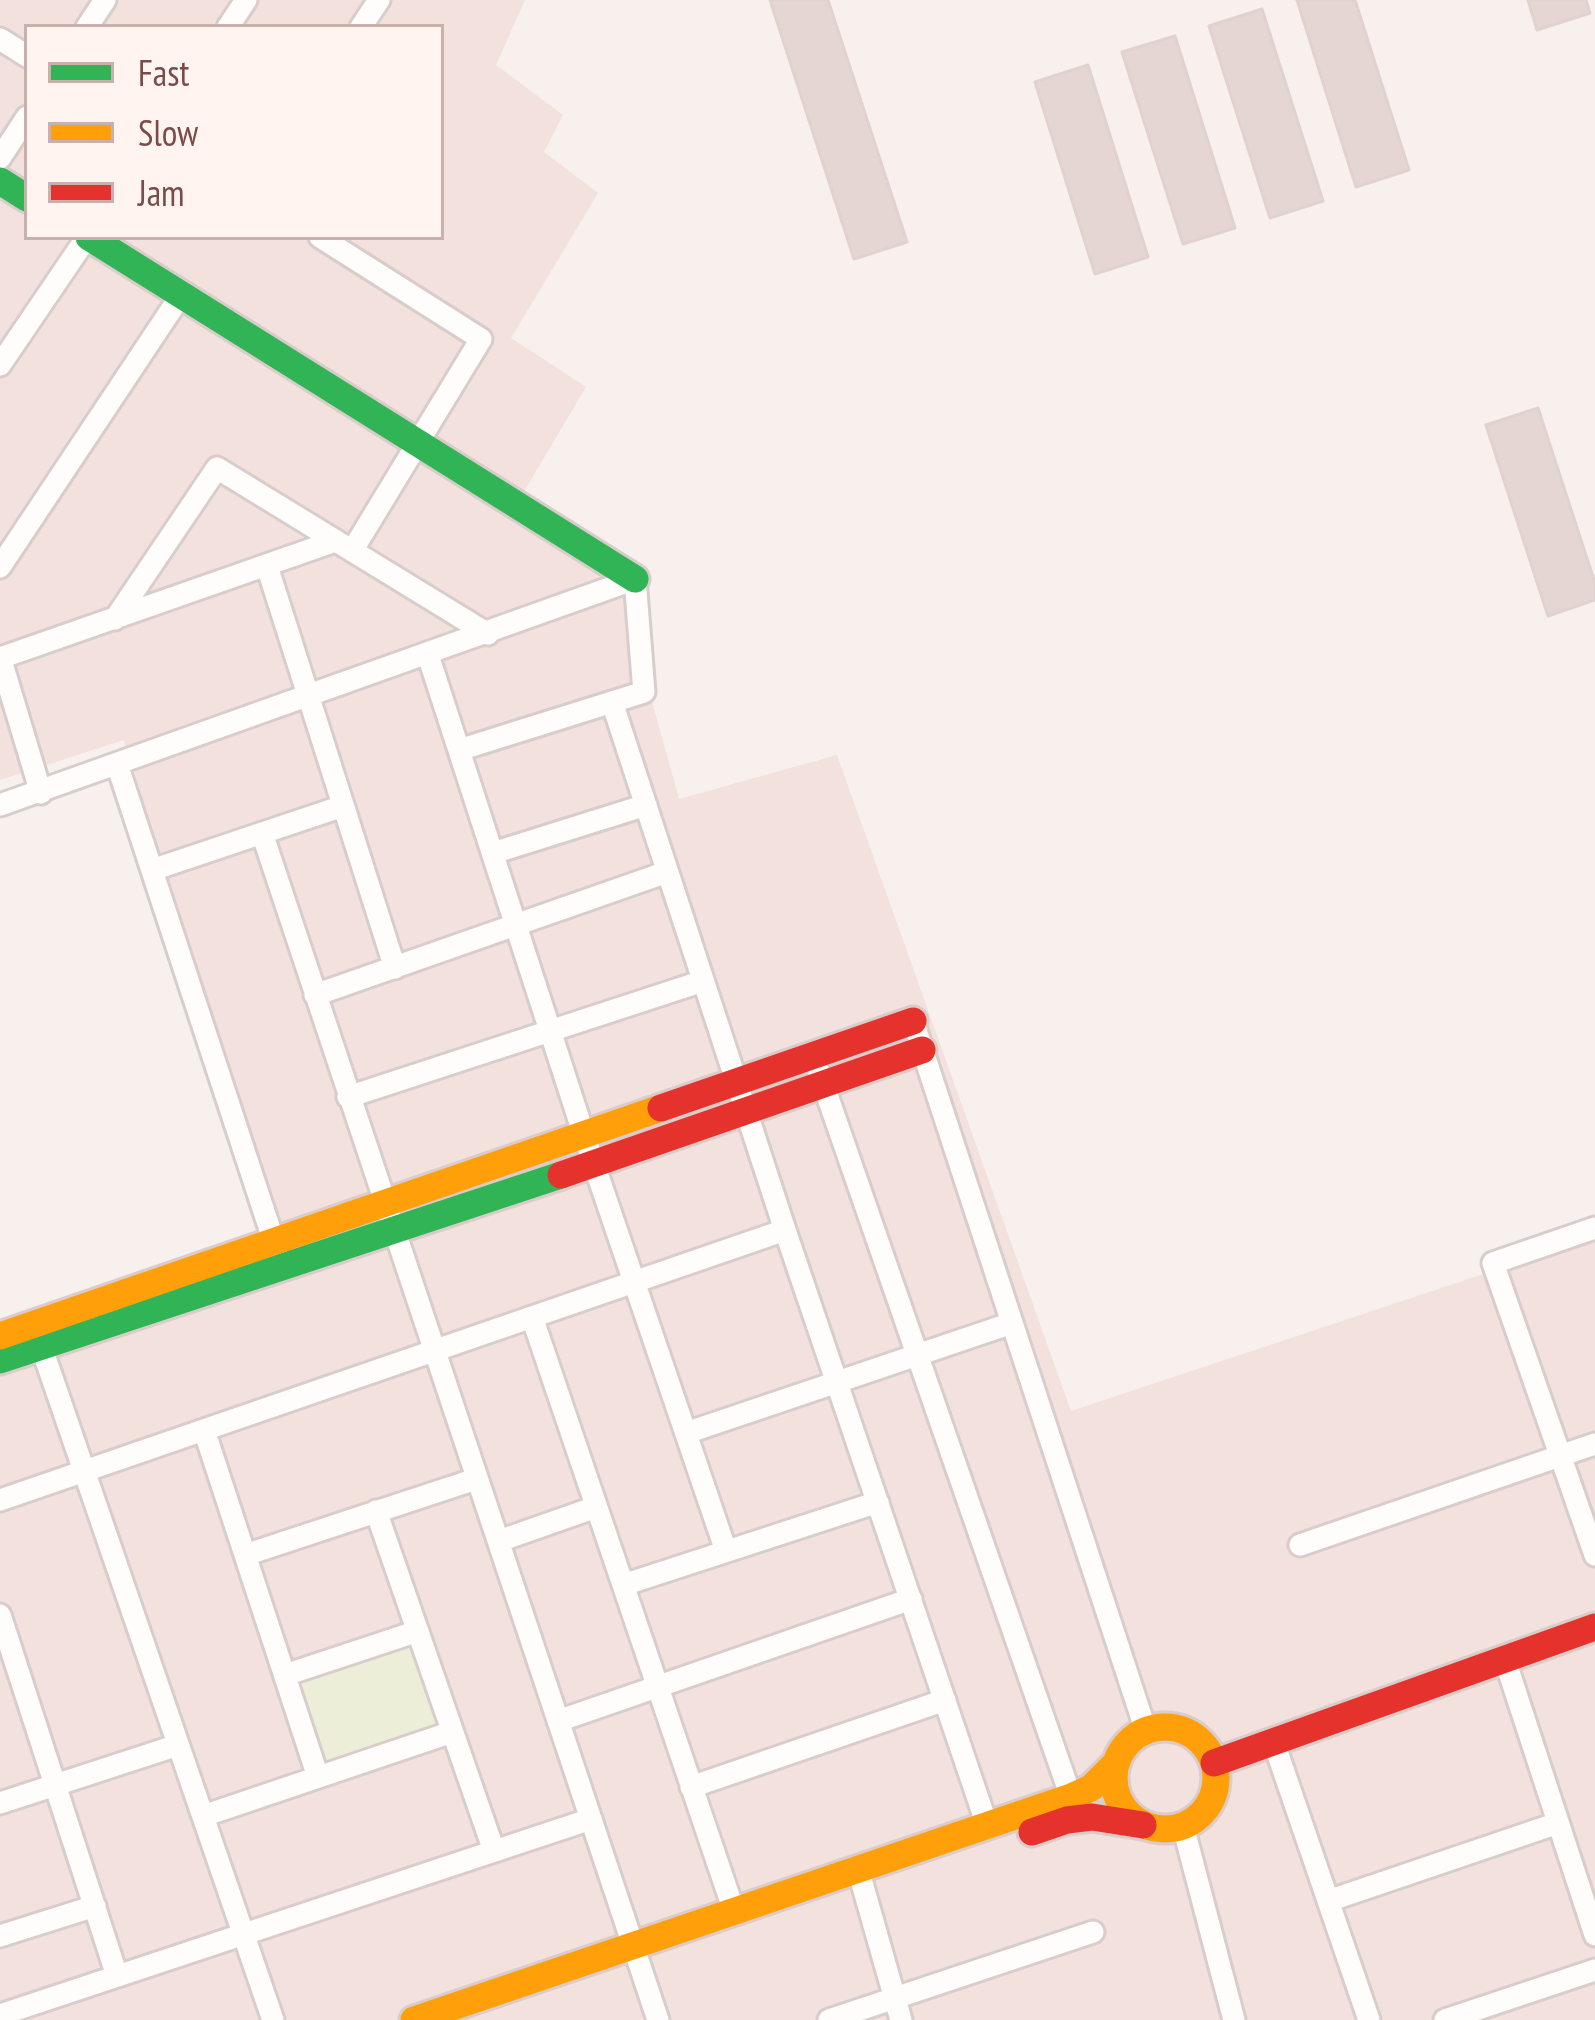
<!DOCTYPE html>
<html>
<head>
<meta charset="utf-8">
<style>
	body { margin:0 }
	#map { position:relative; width:1595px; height:2020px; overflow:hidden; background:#f8f0ed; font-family:"PT Sans Narrow",sans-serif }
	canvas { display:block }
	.legend { position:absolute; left:24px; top:24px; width:420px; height:216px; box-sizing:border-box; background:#fff4ef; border:3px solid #c9b0ad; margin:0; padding:15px 21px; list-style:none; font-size:36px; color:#794b4a }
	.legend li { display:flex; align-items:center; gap:24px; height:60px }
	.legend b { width:60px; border:3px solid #c9b0ad }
</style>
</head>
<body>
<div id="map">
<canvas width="1595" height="2020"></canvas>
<ul class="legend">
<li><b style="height:15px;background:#30b455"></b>Fast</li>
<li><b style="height:15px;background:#ff9f0a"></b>Slow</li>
<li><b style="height:15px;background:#e5322d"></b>Jam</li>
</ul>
</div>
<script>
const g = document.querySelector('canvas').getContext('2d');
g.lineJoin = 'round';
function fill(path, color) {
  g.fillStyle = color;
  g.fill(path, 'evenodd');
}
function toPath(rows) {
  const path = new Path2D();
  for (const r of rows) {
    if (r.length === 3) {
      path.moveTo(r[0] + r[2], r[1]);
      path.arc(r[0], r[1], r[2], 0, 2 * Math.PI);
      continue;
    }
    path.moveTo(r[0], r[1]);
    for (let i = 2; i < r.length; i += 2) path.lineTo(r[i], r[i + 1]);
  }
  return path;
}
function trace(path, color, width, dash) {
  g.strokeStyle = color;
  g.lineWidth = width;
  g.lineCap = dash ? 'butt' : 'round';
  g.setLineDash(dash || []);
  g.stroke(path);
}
fill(toPath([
	[0,0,525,0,496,65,563,115,544,152,598,193,511,338,586,387,513,510,617,575,679,799,837,755,1071,1411,1595,1237,1595,2020,0,2020,0,1374,289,1272,124,740,0,780],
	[27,27,441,27,441,237,27,237]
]), '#f2e1dc');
fill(toPath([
	[412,1644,438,1725,326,1762,300,1681]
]), '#eceed7');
const building = toPath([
	[770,0,828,0,907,242,854,259,770,0],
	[1297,0,1355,0,1409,170,1356,187,1297,0],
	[1528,0,1586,0,1590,13,1537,30,1528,0],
	[1262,9,1323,201,1270,218,1209,26,1262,9],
	[1175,36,1235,228,1183,244,1122,52,1175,36],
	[1088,65,1148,257,1095,274,1035,82,1088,65],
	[1538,408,1595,583,1595,600,1548,616,1486,425,1538,408]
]);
fill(building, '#e5d6d4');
trace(building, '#e1d1cf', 3);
const street = toPath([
	[87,27,105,0],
	[228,27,246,0],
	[361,27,379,0],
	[0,39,27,56],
	[0,158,27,117],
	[320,237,481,339,352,551],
	[0,365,87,237],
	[267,566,395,968],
	[0,567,181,295],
	[115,619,217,468,488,634],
	[428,655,583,1132,726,1551],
	[0,657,41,793],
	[0,658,335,541],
	[612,702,785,1230,987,1825],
	[117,764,277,1251],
	[0,805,635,579,644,692,459,750],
	[262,833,658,2020],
	[493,853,646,805],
	[152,870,343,806],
	[315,995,667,872],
	[913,1021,1146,1731],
	[819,1072,1071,1797],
	[348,1097,703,981],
	[1595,1228,1493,1263,1595,1555],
	[532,1317,734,1911],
	[37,1334,273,2020],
	[204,1430,318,1777],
	[686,1433,1012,1323],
	[0,1500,785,1230],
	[376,1511,494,1851],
	[499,1541,596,1507],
	[1300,1545,1595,1444],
	[245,1555,476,1479],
	[623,1585,878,1502],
	[0,1615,117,1976],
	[1505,1660,1595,1935],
	[285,1675,418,1631],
	[558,1721,911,1599],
	[1274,1743,1369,2020],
	[691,1787,945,1700],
	[0,1803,178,1745],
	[203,1816,452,1732],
	[1183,1826,1234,2020],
	[858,1869,901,2020],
	[1328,1901,1558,1823],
	[0,1936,95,1906],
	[0,2015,591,1819],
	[829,2020,1093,1932],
	[1445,2020,1595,1970]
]);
const fast = toPath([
	[0,181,27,198],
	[89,237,635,579],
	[0,1360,561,1175]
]);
const slow = toPath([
	[0,1336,661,1108],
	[1165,1778,51],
	[414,2020,1071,1797,1091,1788,1117,1762]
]);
const jam = toPath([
	[661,1108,913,1021],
	[561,1175,922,1050],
	[1214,1763,1595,1627],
	[1032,1832,1067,1820,1092,1817,1143,1825]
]);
trace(street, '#d9cdcb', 27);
trace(fast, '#d9ccca', 33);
trace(slow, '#d9ccca', 33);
trace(jam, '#d9ccca', 33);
trace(street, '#fefdfc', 21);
trace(fast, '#30b455', 27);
trace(slow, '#ff9f0a', 27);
trace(jam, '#e5322d', 27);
</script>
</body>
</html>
